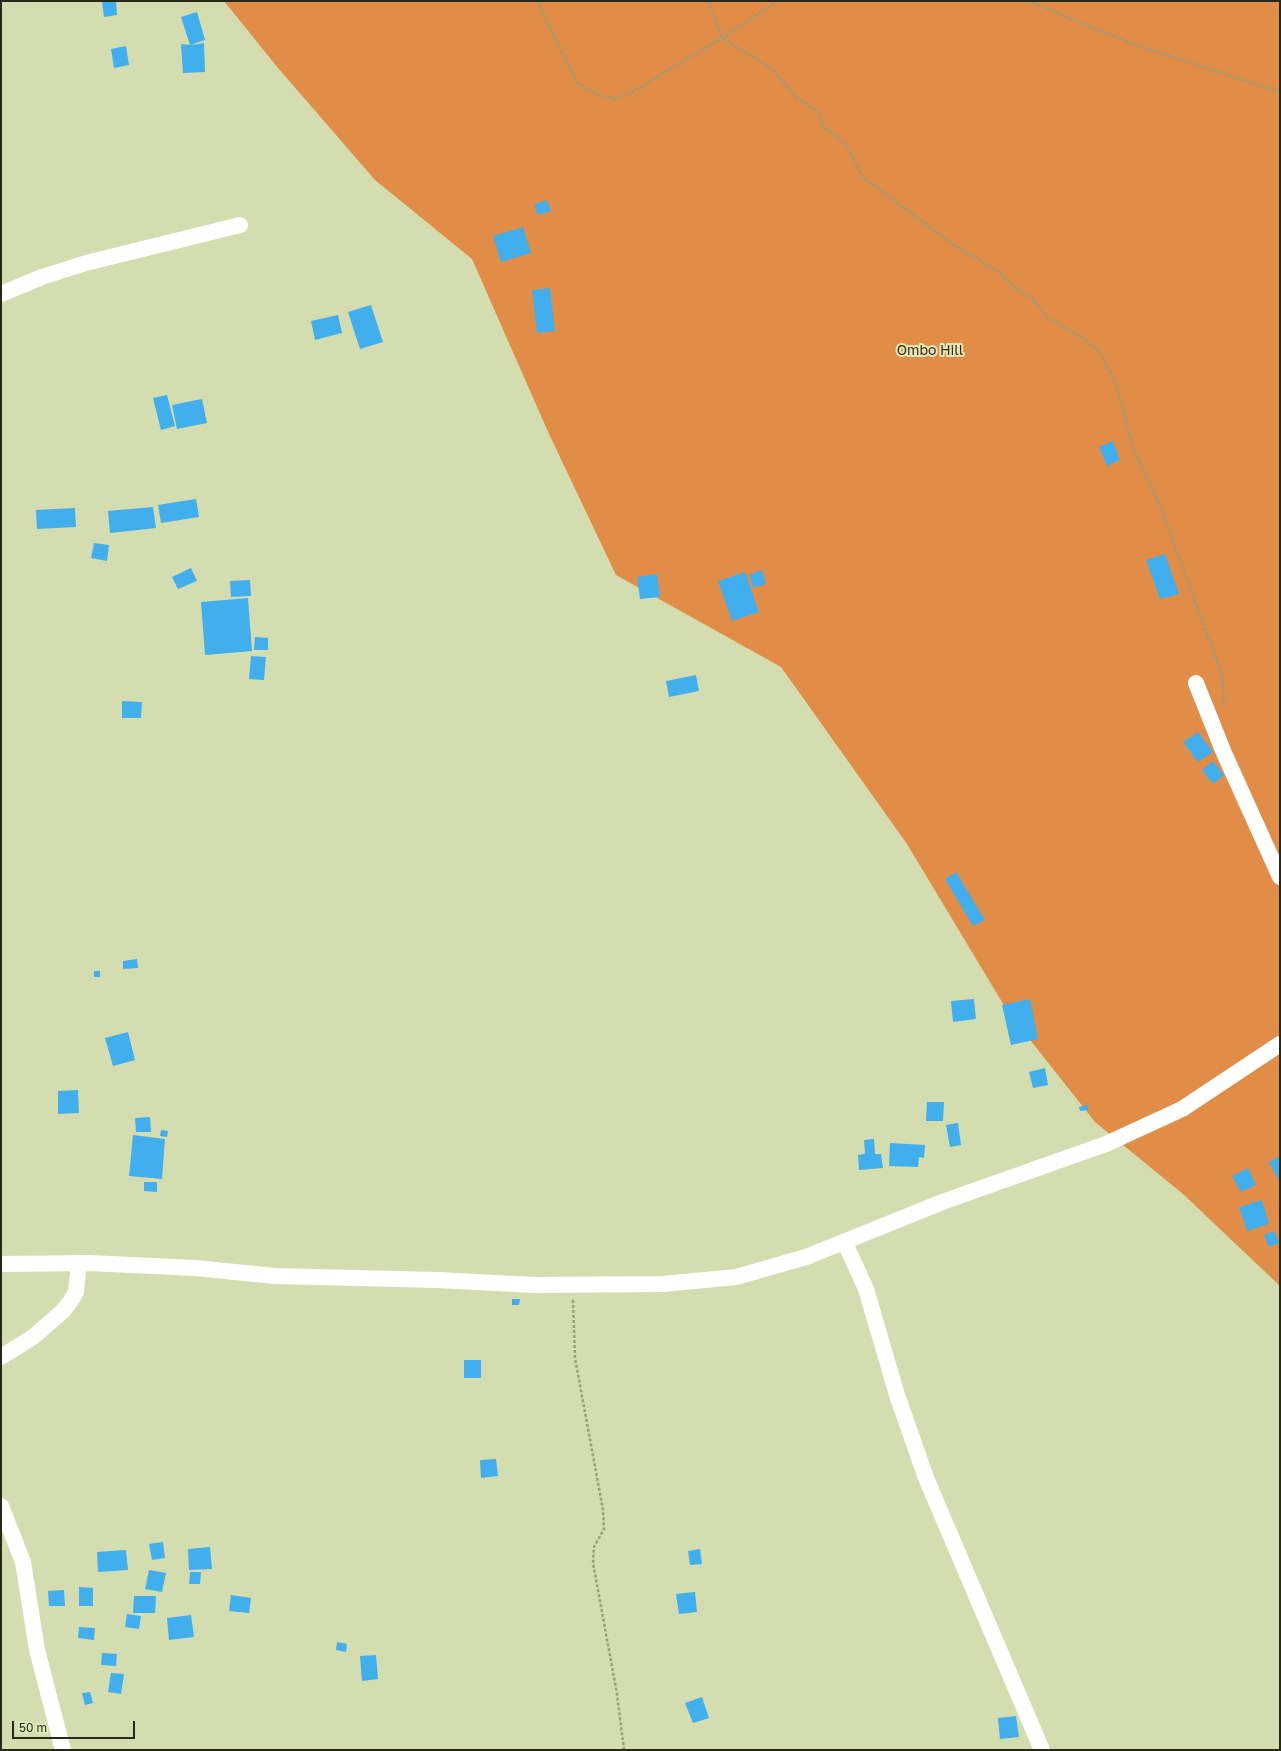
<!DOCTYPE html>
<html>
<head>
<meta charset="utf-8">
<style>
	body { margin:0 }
	#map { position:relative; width:1281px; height:1751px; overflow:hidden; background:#d3ddaf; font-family:"Golos Text",sans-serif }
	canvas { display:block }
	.frame { position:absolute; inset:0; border:2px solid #262918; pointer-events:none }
	.scale { position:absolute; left:12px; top:1721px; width:123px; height:18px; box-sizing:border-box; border:2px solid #262918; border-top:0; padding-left:5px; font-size:12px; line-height:14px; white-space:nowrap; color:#262918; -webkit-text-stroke:3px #e0eabc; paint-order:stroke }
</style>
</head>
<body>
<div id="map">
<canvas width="1281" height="1751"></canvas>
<div class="frame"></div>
<div class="scale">50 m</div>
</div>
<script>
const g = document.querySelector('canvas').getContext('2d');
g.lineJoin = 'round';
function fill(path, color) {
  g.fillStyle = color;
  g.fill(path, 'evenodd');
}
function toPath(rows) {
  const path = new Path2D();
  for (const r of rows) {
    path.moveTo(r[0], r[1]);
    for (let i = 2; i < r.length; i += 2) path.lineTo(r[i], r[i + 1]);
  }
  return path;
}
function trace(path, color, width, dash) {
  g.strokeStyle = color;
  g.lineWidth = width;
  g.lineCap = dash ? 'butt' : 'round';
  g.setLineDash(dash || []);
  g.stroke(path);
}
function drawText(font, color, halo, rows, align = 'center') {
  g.font = font + ' "Golos Text",sans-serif';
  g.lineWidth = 4;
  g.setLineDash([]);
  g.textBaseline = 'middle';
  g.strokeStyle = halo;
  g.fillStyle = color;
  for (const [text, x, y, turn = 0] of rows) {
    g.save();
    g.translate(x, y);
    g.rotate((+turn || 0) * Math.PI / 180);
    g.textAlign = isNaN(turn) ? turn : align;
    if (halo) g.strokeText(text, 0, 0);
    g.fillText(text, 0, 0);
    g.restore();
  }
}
fill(toPath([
	[224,1,1280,1,1280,1286,1183,1194,1095,1122,1008,1012,907,844,781,667,616,575,549,434,472,259,375,180,278,68]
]), '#e28d47');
fill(toPath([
	[102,1,116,2,117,15,104,17],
	[197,12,205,40,190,45,181,17],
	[204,43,205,72,183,73,181,44,190,45],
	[126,46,129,65,114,68,111,49],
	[547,200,551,211,538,215,534,205],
	[523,227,531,253,501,262,493,236],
	[550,288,555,331,537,333,532,290],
	[371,305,383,342,360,349,348,312],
	[338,315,342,333,315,340,311,321],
	[167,395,175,426,161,430,153,398],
	[202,399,207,423,177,429,172,405],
	[1113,441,1120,460,1107,466,1099,447],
	[196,499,199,517,161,523,158,505],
	[153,507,156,528,110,533,108,511],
	[75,508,76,527,37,529,36,510],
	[94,543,109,545,107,561,91,558],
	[1165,554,1179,594,1160,599,1146,560],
	[191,568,197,581,178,589,172,577],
	[762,570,766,584,753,588,749,575],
	[745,572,759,612,732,621,718,581],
	[657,574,660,597,640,599,637,577],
	[250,580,251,596,231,597,230,581],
	[248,598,252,651,205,655,201,602],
	[255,637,268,638,268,650,254,650],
	[251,656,266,657,264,680,249,679],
	[696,675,699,691,669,697,666,681],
	[122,701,142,702,141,718,122,718],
	[1198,732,1213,752,1198,762,1183,742],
	[1213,761,1224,775,1213,784,1202,770],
	[956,872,985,920,973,926,945,879],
	[137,959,138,968,123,969,123,961],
	[94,971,100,971,100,977,94,977],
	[974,999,976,1019,953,1022,951,1001],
	[1030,999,1038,1039,1011,1045,1002,1005],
	[128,1032,135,1060,113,1066,105,1038],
	[1045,1068,1048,1085,1033,1088,1029,1072],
	[78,1090,79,1113,58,1114,58,1091],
	[927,1102,944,1102,943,1121,926,1121],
	[1088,1105,1088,1110,1080,1111,1079,1107],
	[150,1117,151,1132,136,1132,135,1118],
	[958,1123,961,1145,950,1147,946,1125],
	[161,1130,168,1131,167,1137,160,1136],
	[133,1135,165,1139,162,1179,129,1176],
	[874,1139,875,1154,881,1154,883,1168,859,1170,858,1155,865,1154,864,1140],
	[890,1143,925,1145,924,1158,919,1157,918,1167,889,1166],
	[1280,1156,1280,1178,1278,1179,1269,1162],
	[1248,1168,1256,1185,1241,1192,1232,1176],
	[144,1182,157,1182,157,1192,144,1191],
	[1262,1200,1269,1224,1247,1231,1239,1207],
	[1274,1231,1279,1243,1269,1247,1264,1235],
	[512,1299,520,1299,519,1305,512,1305],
	[464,1360,481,1360,481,1378,464,1378],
	[496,1459,498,1476,481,1478,480,1460],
	[163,1542,165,1558,152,1560,149,1544],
	[210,1547,212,1569,189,1570,188,1549],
	[700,1549,702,1564,690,1565,688,1551],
	[126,1550,128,1570,98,1572,97,1552],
	[149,1570,166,1573,162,1592,145,1589],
	[190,1572,201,1572,200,1584,189,1584],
	[79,1587,93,1588,93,1606,79,1606],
	[64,1590,65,1606,49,1606,48,1591],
	[695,1592,697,1612,679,1614,676,1594],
	[231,1595,251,1598,249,1613,229,1611],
	[134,1596,156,1596,155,1613,133,1613],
	[127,1614,141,1616,139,1629,125,1627],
	[191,1615,194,1637,169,1640,167,1618],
	[79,1627,95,1628,94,1640,78,1638],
	[337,1642,347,1644,346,1652,336,1650],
	[102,1653,117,1654,116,1666,101,1665],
	[376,1655,378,1679,362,1681,360,1656],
	[111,1673,124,1674,121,1694,108,1692],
	[90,1692,93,1703,85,1705,82,1693],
	[702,1697,709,1718,693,1723,685,1703],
	[1016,1716,1019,1737,1000,1739,998,1718]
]), '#41afed');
trace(toPath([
	[537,1,577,83,599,95,614,99,632,92,722,38,778,1],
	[708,1,722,38,772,69,797,98,818,112,825,128,845,143,863,177,952,244,999,272,1016,289,1031,297,1047,317,1083,338,1100,353,1115,381,1133,447,1163,513,1222,675,1224,701,1220,704],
	[1028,1,1128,42,1280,92],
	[573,1300,575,1358,603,1510,604,1529,594,1547,593,1563,617,1694,624,1750]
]), '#979f7b', 2.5, [3, 2]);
trace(toPath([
	[1,294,42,277,86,263,240,225],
	[1196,683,1224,753,1280,877],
	[845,1243,866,1289,897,1395,926,1478,1042,1750],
	[1,1264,89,1263,195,1268,275,1276,438,1280,534,1285,663,1284,736,1277,806,1257,945,1201,1106,1144,1182,1109,1280,1044],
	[1,1357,33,1337,63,1311,70,1302,76,1292,79,1263],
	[1,1506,23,1562,37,1650,63,1750]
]), '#fff', 16);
drawText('14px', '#462406', '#e0eabc', [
	["Ombo Hill",930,351]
]);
</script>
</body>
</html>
